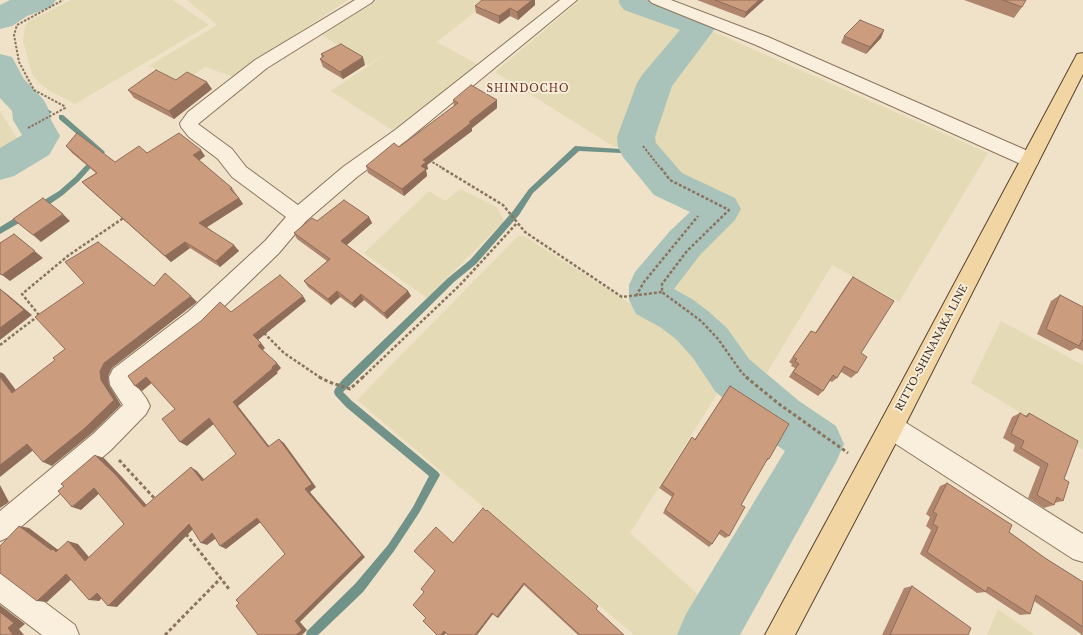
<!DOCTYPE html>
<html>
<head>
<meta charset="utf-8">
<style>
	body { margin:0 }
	canvas { display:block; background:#efe2c8 }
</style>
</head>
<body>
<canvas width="1083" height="635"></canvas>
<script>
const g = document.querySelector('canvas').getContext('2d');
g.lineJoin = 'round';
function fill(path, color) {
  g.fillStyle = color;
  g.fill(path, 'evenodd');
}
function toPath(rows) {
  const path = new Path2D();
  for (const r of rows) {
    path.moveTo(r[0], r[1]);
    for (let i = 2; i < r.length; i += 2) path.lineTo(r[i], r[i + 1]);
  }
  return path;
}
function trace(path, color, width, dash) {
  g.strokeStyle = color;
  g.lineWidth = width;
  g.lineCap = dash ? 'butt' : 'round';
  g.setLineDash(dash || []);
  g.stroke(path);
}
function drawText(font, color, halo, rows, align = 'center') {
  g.font = font + ' "Libre Baskerville",serif';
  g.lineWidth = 4;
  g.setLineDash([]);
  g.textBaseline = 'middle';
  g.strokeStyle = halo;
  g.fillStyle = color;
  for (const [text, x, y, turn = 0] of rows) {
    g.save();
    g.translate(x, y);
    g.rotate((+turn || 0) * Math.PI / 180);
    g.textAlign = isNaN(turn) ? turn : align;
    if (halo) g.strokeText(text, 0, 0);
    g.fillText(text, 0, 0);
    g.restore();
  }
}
fill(toPath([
	[71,0,173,0,209,25,75,104,50,91,40,84,32,74,23,41,25,26,29,21],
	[187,0,348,0,262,56,233,77,205,67,182,83,149,66,217,25],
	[378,0,490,0,437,42,479,65,392,130,331,91,395,48,368,65,322,35],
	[580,0,626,0,692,26,649,81,627,143,614,147,495,72],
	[704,29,721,35,988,153,899,302,832,265,762,381,738,362,722,334,702,314,682,302,671,289,680,269,702,243,737,209,696,189,670,173,649,147,647,141,665,82],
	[0,111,17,138,0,149],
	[460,189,497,207,504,221,427,298,364,253,429,191,445,201],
	[518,236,524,236,697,346,726,380,630,533,712,607,696,635,634,635,357,400],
	[1001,321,1083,365,1083,450,971,383],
	[998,609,1035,635,987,635]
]), '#e4dbb6');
fill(toPath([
	[28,106,49,110,52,112,49,114,30,110,27,108,28,106],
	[59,115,63,115,105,152,79,181,63,195,40,211,0,234,0,227,59,191,75,177,98,152,59,119,59,115],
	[637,145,639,145,639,149,621,153,579,151,533,193,519,215,476,264,454,282,343,392,352,401,438,472,440,475,419,513,394,551,363,592,318,635,306,635,307,631,355,584,388,545,413,507,429,476,346,407,335,395,334,392,335,389,342,380,448,278,470,260,513,211,529,189,575,146,621,149,637,145]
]), '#709288');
fill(toPath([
	[10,0,56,0,51,7,27,16,12,26,0,29,0,5,10,0],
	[619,0,657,0,713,19,717,26,672,86,655,137,656,143,682,173,735,198,741,209,735,220,700,255,674,289,692,299,708,311,727,328,749,359,799,401,836,426,844,444,836,462,740,635,677,635,686,614,785,451,763,435,715,391,693,358,676,339,660,327,636,314,629,300,629,285,635,272,670,231,690,212,654,195,623,157,618,147,617,137,637,83,642,75,680,30,624,10,619,3,619,0],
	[0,54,12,57,24,79,43,99,48,108,51,120,60,136,49,155,14,176,0,180,0,148,22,135,13,120,12,111,0,98,0,54]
]), '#a9c3ba');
const minor = toPath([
	[355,0,374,0,371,3,267,68,198,124,232,149,246,167,298,205,343,167,395,130,560,0,577,0,407,140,357,177,306,221,279,253,205,325,133,381,146,398,150,406,146,414,111,450,9,537,0,541,0,511,93,434,123,405,110,385,109,377,113,369,189,311,265,241,286,217,232,177,218,159,189,137,181,127,180,123,183,119,188,112,255,60,355,0],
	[649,0,671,0,768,37,1037,155,1039,160,1037,165,1030,167,1023,165,756,45,652,3,649,0],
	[891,415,900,419,1083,534,1083,562,1073,559,882,435,879,427,882,419,891,415],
	[0,572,10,576,75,625,79,635,42,635,0,603,0,572]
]);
const major = toPath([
	[1083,53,1083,74,900,435,795,635,765,635,882,419,1075,58,1077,54,1083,53]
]);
trace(minor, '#8b745d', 2);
trace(major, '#594231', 2);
trace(toPath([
	[28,128,65,108,64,106,34,90,19,62,14,35,17,25,63,0],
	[643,146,661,169],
	[429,160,444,169],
	[199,169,205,166]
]), '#8b745d', 2, [2.5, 1.5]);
trace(toPath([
	[442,168,503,205,525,232,622,297,662,292],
	[661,168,670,180,729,210,687,251,662,284,662,292,701,321,718,339,742,373,748,378],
	[636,296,644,282,698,216],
	[39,315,22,294,69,255,178,181,201,168],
	[264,333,284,353,321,378],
	[0,345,38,316],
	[362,378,460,285,517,223]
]), '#8b745d', 2.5, [3, 2]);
trace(toPath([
	[319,377,329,382,350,389,363,377],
	[746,377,779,404,848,453],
	[119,460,156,500],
	[186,534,229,589],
	[165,635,221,578]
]), '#8b745d', 3, [3.5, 2.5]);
fill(minor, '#f9efdc');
fill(major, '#f1d5a2');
fill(toPath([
	[697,0,764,0,744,18],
	[964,0,1026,0,1022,7,1014,18],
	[535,5,518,20,510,16,499,24,476,13,475,6],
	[884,30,881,38,866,54,841,43,844,36],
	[321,54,365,65,343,79,323,67,320,59,322,58],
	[176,80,212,89,174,119,134,98,128,90],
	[453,100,497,100,497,108,472,128,472,131,427,165,428,169,426,170,427,176,404,196,368,173,366,166,399,147,454,107],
	[66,146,115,162,147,153,205,156,199,160,232,188,243,204,207,227,239,251,220,267,190,248,171,262,88,188,82,182,96,173,72,153],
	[369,217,372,223,347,245,408,291,411,296,387,319,364,300,355,308,340,297,331,305,308,287,304,281,327,261,297,239,294,233,317,221],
	[853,277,861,353,857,373,851,378,841,372,837,378,832,382,830,381,823,391,818,396,789,377,795,368,791,366,792,364,789,362,811,331,815,333,848,283],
	[1060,295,1083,307,1083,351,1076,348,1070,351,1037,334,1051,301],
	[730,386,769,459,765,462,741,505,729,536,725,538,719,534,712,544,709,547,663,513,672,497,659,488,692,437,695,439],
	[1020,413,1025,416,1029,413,1064,479,1063,501,1054,503,1054,505,1044,508,1028,498,1040,467,1013,451,1015,445,1003,438,1012,417],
	[947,483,1009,532,1045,558,1083,582,1083,635,1081,635,1081,634,1034,601,1030,614,1020,615,985,592,977,593,920,554,931,530,926,526,930,517,926,514,940,486],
	[453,543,596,609,624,635,578,635,524,585,498,618,493,614,446,633,444,635,437,635,426,618,424,592,435,571],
	[912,586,968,635,882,635,904,588]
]), '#af866d');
fill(toPath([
	[532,0,535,0,535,5,518,20,517,12],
	[759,0,764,0,744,18,746,12],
	[510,8,510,16,499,24,499,16],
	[884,30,881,38,866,54,870,47],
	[363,57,365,65,343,79,340,72],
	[207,82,212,89,174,119,169,111],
	[497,100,497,108,472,128,472,131,427,165,428,169,426,170,427,176,404,196,402,189,421,166,423,160],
	[201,150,205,156,197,162,193,155],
	[239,198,243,204,204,229,199,223],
	[63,214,70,221,41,242,33,235],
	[369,217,372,223,344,247,341,241],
	[14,234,43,258,10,281,2,275],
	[185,242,190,248,171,262,165,256],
	[234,245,239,251,220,267,216,261],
	[0,289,7,294,32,315,0,340],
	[337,291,340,297,331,305,328,299],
	[408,291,411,296,387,319,384,313],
	[361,294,364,300,355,308,352,303],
	[191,296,197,302,112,368,108,376,109,385,121,405,92,433,52,466,43,462,100,371,104,363],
	[303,296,306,301,258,340,253,335],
	[261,343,265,348,262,351,258,346],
	[277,363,281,368,277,372,272,367],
	[273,368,278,373,238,406,273,451,268,447,233,402],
	[0,372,4,374,21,397,12,393,0,377],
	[146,377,153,382,142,391,135,386],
	[209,418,215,423,187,446,180,442],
	[279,439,284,443,316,487,310,492,365,557,300,622,307,630,302,635,296,635,295,621,305,489],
	[27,444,36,448,0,477,0,465],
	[95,455,104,458,123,478,151,510,144,507],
	[191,467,197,471,208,484,202,481],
	[0,485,9,502,0,508],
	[94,488,102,491,81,510,72,507],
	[257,518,262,521,226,549,220,546],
	[189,524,196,526,117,607,108,606],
	[19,526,29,528,57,549,63,551,66,554,51,550],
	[212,533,219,536,207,545,201,543],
	[68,541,78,544,94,563,85,561],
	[66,574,75,576,47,602,37,601],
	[524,583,524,585,498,618,497,617],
	[97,593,106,594,99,601,89,600],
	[0,605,25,624,19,629,24,635,13,635,8,628,0,612],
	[492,613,493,614,477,635,475,635],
	[444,631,447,632,444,635,441,635]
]), '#8f6d59');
const building = toPath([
	[482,0,532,0,517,12,510,8,499,16,475,6,482,0],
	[715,0,759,0,746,12,715,0],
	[1003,0,1026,0,1022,7,1003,0],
	[860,20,884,30,870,47,844,36,860,20],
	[341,44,363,57,340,72,320,59,324,56,321,54,341,44],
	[156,70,176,80,187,72,207,82,169,111,128,90,156,70],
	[471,85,497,100,469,122,471,123,423,160,426,162,421,166,426,169,402,189,366,166,394,143,399,147,458,103,453,100,471,85],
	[77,133,115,162,139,146,147,153,179,133,201,150,193,155,232,188,230,189,239,198,199,223,234,245,216,261,185,242,165,256,82,182,97,173,66,146,77,133],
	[43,198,63,214,33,235,13,219,43,198],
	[344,200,369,217,341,241,408,291,384,313,361,294,352,303,337,291,328,299,304,281,330,259,294,233,312,218,317,221,344,200],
	[14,234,35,251,2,275,0,274,0,243,14,234],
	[98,242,154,286,165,273,191,296,104,363,100,371,101,380,114,400,84,429,43,462,27,444,0,465,0,377,12,393,55,360,53,358,65,349,35,317,84,283,65,262,98,242],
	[280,275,303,296,253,335,261,343,258,346,277,363,272,367,273,368,233,402,268,447,279,439,312,484,305,489,362,555,295,621,302,630,296,635,258,635,236,606,239,603,236,600,285,554,257,518,220,546,212,533,201,543,189,524,108,606,97,593,89,600,66,574,37,601,0,573,0,546,19,526,51,550,53,549,56,552,68,541,85,561,124,524,94,488,72,507,58,491,64,486,61,484,95,455,115,474,144,507,191,467,202,481,236,454,209,418,180,442,162,419,175,409,146,377,135,386,128,376,201,321,220,302,231,312,280,275],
	[853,277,894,301,861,353,867,357,857,373,844,366,837,378,833,375,823,391,793,372,799,364,795,361,797,359,793,357,811,331,816,333,853,277],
	[0,289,24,310,0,328,0,289],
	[1060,295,1083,307,1083,341,1082,340,1079,346,1046,329,1060,295],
	[730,386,789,424,769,459,768,458,741,505,745,507,729,536,721,530,712,544,665,510,674,494,662,485,692,437,695,440,730,386],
	[1020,413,1027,417,1029,413,1078,441,1064,479,1069,482,1063,501,1057,497,1054,505,1037,495,1048,464,1021,448,1024,441,1011,434,1020,413],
	[947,483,1012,525,1009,532,1045,558,1083,582,1083,627,1036,595,1030,614,988,587,986,592,927,552,938,527,933,524,937,514,933,512,947,483],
	[483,508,486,511,487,510,598,606,596,609,624,635,580,635,524,583,497,617,492,613,475,635,448,635,444,631,441,635,437,635,423,621,426,618,413,605,424,592,421,589,435,571,414,551,436,527,453,543,483,508],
	[912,586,971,628,968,635,890,635,912,586],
	[0,612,14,623,8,628,13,635,0,635,0,612]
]);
fill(building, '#cc9c7f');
trace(building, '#8f6d59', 1);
g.letterSpacing = '1px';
drawText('10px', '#682c20', '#f6ecd8', [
	["SHINDOCHO",528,89]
]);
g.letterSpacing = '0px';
drawText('10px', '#3c2d21', '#f6ecd8', [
	["RITTO-SHINANAKA LINE",932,348,-62]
]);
</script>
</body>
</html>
